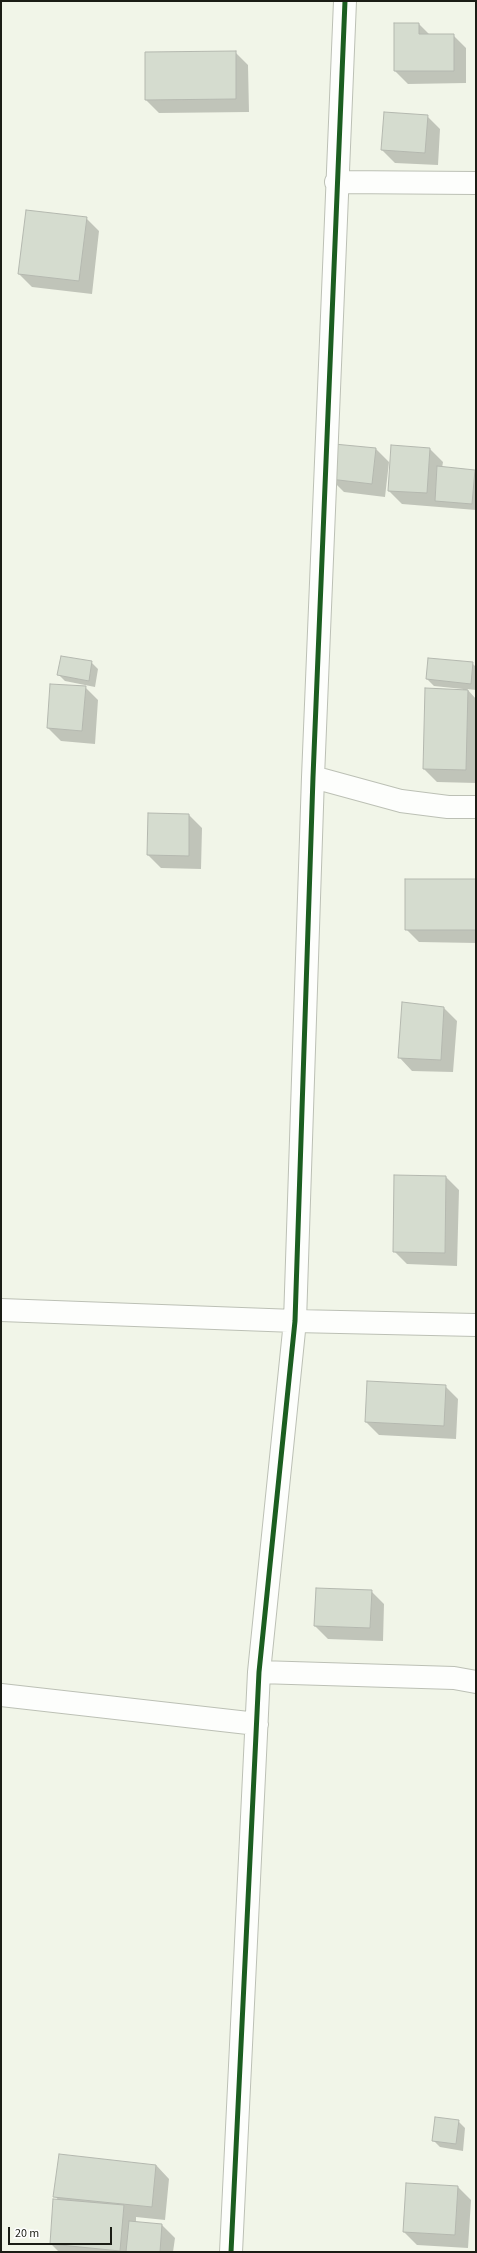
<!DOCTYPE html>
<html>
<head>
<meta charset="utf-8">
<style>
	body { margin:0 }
	#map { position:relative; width:477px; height:2253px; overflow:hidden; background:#f1f5e8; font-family:"Source Sans 3",sans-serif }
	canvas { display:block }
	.frame { position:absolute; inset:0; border:2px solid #1b1d15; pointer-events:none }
	.scale { position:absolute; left:8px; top:2227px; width:104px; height:18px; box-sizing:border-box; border:2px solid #1b1d15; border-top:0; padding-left:5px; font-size:12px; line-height:14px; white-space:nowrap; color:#1b1d15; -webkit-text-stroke:3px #fff; paint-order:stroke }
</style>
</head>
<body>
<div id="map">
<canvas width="477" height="2253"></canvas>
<div class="frame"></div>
<div class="scale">20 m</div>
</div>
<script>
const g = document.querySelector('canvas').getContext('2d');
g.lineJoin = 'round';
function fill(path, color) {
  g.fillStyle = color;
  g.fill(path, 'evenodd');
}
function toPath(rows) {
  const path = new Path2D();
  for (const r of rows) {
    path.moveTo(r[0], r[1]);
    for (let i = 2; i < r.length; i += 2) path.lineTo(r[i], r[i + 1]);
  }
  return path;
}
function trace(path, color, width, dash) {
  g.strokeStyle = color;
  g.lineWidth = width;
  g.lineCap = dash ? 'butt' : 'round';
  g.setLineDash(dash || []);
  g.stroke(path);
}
fill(toPath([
	[419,24,430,35,453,35,466,48,466,83,408,84,395,71],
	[235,52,248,65,249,112,159,113,146,100],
	[427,116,440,129,438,165,395,163,382,150],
	[86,218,99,231,92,294,32,287,19,274],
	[376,449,389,462,385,497,344,492,331,479],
	[430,449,443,462,442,468,476,472,476,510,402,504,389,491],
	[91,662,98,669,95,687,65,681,58,674],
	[472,663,476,667,476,690,467,689,476,699,476,783,437,782,424,769,463,689,434,686,427,679],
	[85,687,98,700,95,744,61,741,48,728],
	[189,815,202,828,201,869,161,868,148,855],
	[476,880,476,943,419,942,406,929],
	[444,1008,457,1021,453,1072,412,1071,399,1057],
	[446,1177,459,1190,457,1266,407,1264,394,1251],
	[445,1386,458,1399,456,1439,379,1435,366,1422],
	[371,1591,384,1604,383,1641,328,1639,315,1626],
	[458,2121,465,2128,463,2151,440,2147,433,2140],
	[156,2165,169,2179,165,2220,136,2217,136,2223,162,2225,175,2238,173,2252,59,2252,51,2244,59,2201,55,2196],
	[458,2187,471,2200,468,2248,417,2245,404,2232]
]), '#0003');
const building = toPath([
	[394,23,419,23,419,34,454,34,454,71,394,71,394,23],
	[236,51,236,99,145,100,145,52,236,51],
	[384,112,428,115,425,153,381,150,384,112],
	[26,210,87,217,79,281,18,274,26,210],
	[334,444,376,448,372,484,330,479,334,444],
	[391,445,430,448,427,493,388,491,391,445],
	[437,466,475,470,472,504,435,501,437,466],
	[61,656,92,661,89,681,57,675,61,656],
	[428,658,473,662,471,684,426,679,428,658],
	[50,684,86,686,82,731,47,728,50,684],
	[425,688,468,690,466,770,423,769,425,688],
	[148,813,189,814,189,856,147,855,148,813],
	[405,879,476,879,476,930,405,930,405,879],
	[402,1002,444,1007,441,1060,398,1058,402,1002],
	[394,1175,446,1176,445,1253,393,1252,394,1175],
	[367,1381,446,1385,444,1426,365,1422,367,1381],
	[316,1588,372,1590,370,1628,314,1626,316,1588],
	[435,2117,459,2120,456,2144,432,2141,435,2117],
	[59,2154,156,2165,152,2207,53,2197,59,2154],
	[406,2183,458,2186,455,2235,403,2232,406,2183],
	[53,2199,124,2205,120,2251,50,2244,53,2199],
	[129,2221,162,2224,160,2252,126,2252,129,2221]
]);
fill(building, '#d5dccf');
trace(building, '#b4b8af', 1);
const street = toPath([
	[336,182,476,183],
	[313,777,401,801,448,807,476,807],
	[1,1310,295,1321,476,1325],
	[259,1672,454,1678,476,1682],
	[1,1695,257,1724],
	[231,2252,259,1672,295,1321,313,777,345,1]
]);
trace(street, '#bcc0b5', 24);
trace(street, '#fdfefc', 22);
trace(toPath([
	[231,2252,259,1672,295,1321,313,777,345,1]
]), '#1b5e20', 5);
</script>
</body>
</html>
